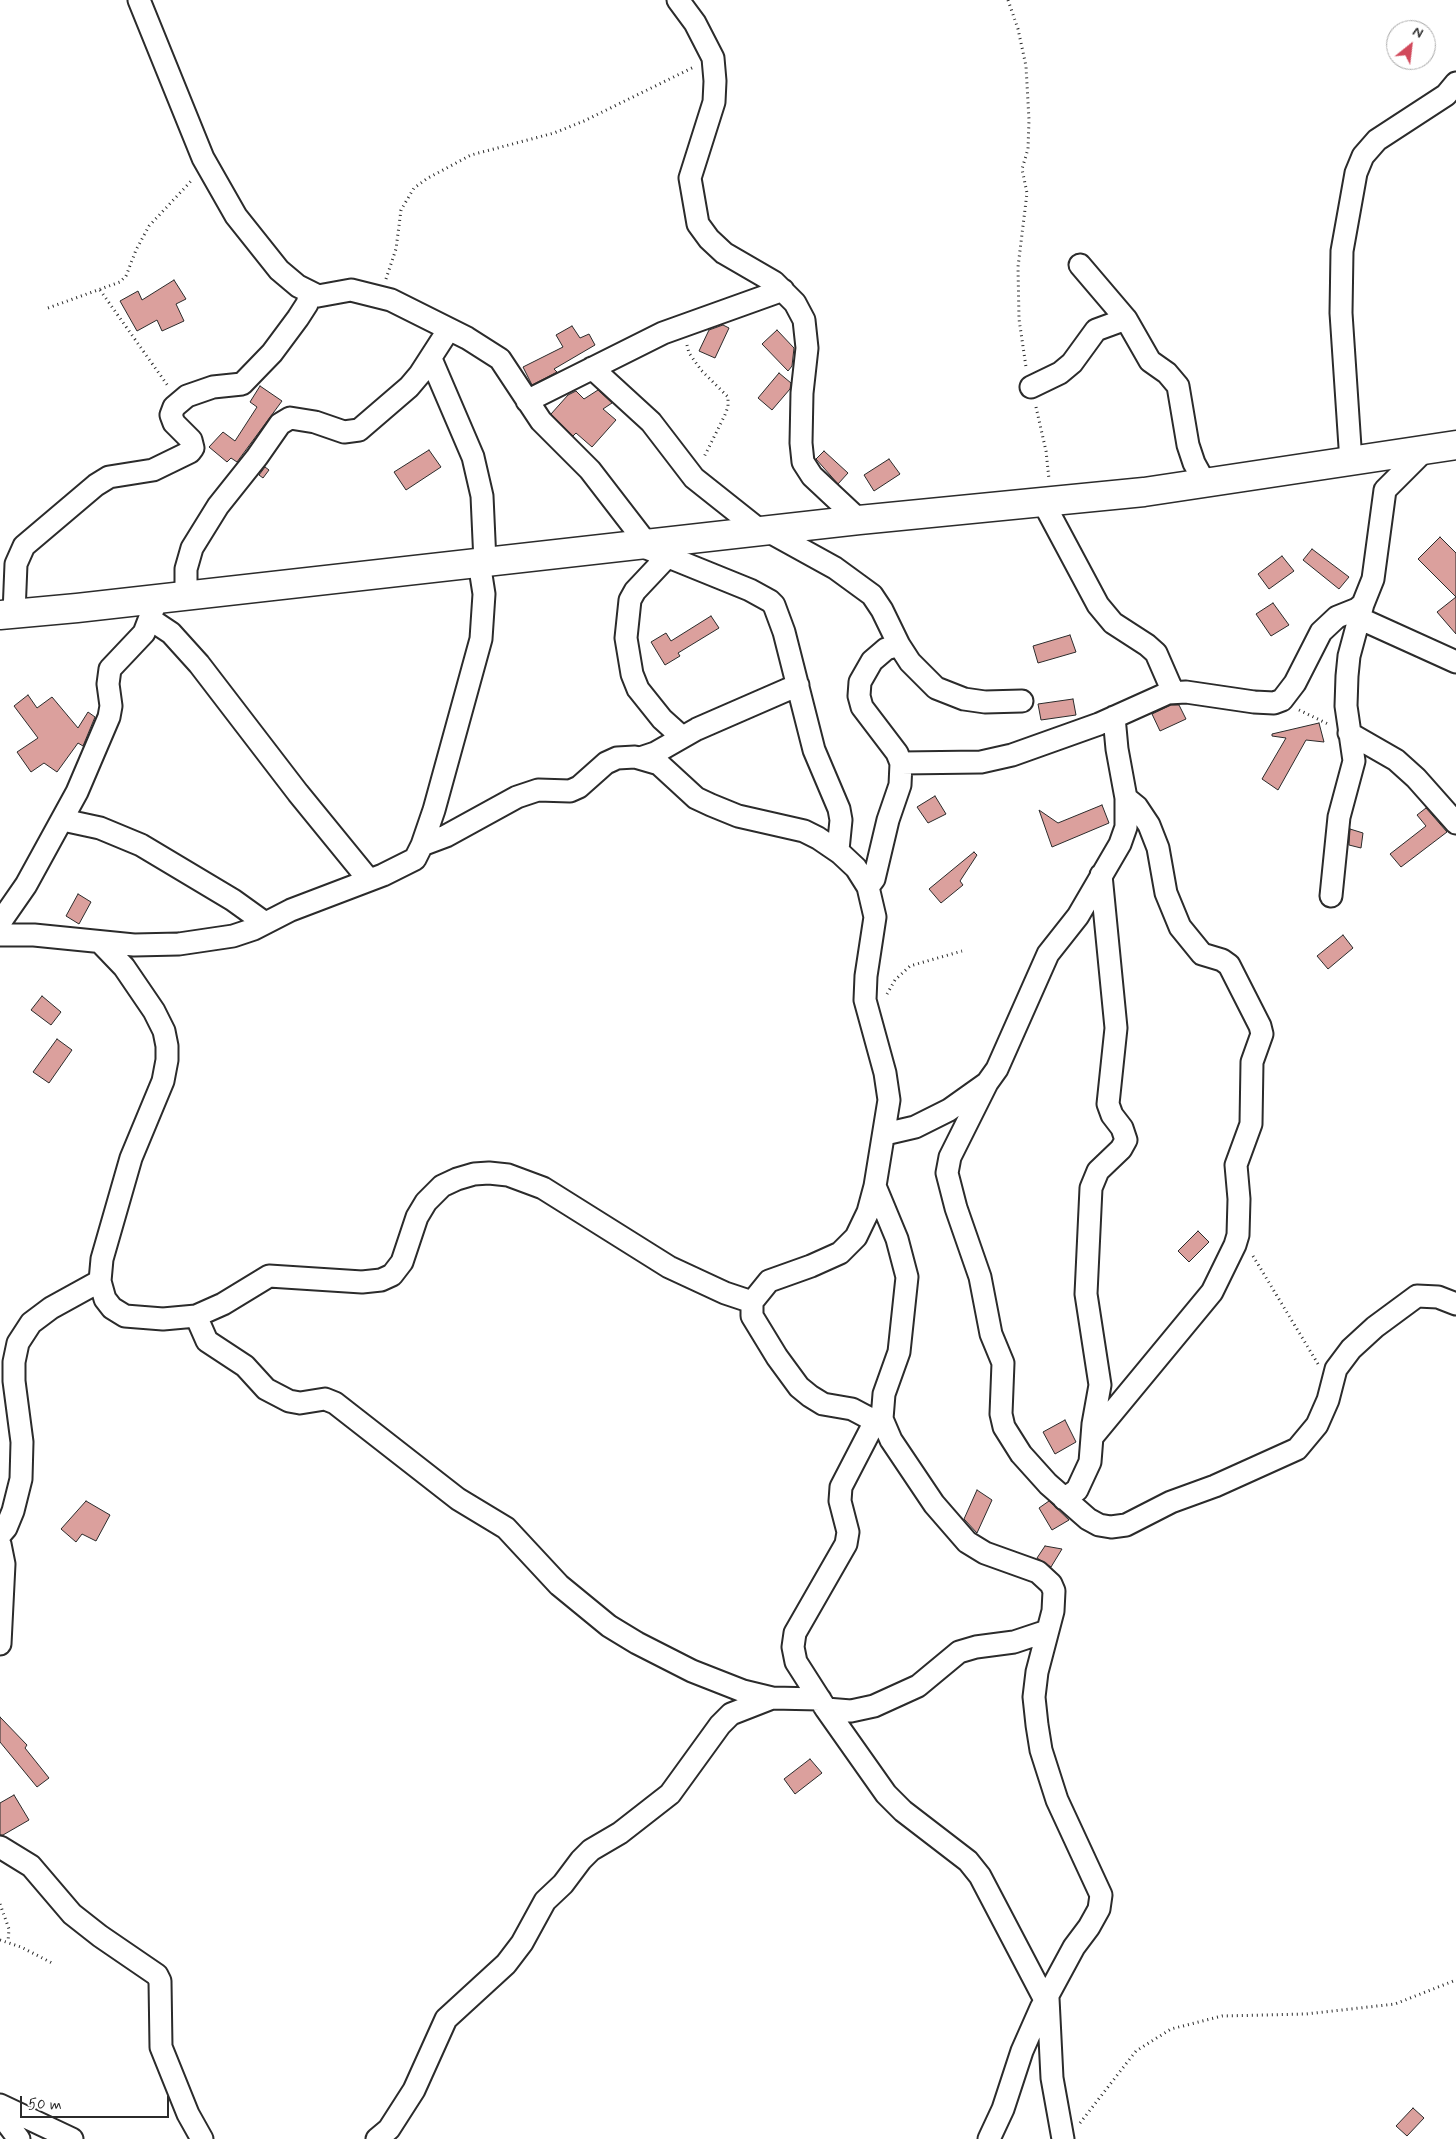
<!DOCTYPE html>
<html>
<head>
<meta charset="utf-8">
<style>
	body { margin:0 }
	#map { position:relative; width:1456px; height:2139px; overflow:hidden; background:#fff; font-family:Mynerve,sans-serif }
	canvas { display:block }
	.north { position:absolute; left:1386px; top:20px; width:50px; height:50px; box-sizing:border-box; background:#fff; border:1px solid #aaa; border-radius:50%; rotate:29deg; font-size:14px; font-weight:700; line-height:20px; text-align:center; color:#2b2b2b }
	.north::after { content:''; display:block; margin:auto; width:18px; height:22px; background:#d1495b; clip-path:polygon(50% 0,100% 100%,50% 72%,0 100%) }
	.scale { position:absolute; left:20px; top:2096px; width:149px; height:22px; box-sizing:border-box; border:2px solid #2b2b2b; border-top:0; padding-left:6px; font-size:15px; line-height:18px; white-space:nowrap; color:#2b2b2b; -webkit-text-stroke:4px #fff; paint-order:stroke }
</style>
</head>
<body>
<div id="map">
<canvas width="1456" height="2139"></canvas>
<div class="north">N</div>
<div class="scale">50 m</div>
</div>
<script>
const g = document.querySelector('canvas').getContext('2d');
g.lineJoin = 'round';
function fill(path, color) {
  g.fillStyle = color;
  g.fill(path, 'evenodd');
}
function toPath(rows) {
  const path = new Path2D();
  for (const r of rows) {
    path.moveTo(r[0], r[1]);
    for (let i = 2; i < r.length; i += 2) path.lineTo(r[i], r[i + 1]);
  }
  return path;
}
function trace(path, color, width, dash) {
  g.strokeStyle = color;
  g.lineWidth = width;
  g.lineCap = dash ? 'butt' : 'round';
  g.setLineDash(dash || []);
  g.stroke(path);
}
const building = toPath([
	[174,280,186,299,176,304,184,321,162,331,157,320,137,331,120,301,138,291,142,300,174,280],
	[723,325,729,328,715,358,699,351,709,330,723,325],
	[572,326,580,338,589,334,595,345,554,369,557,372,532,385,523,367,563,347,556,335,572,326],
	[777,330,794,348,792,366,788,371,762,344,777,330],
	[779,373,791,383,790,389,772,410,758,398,779,373],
	[260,386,282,401,237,462,231,458,227,462,209,447,223,432,235,441,257,407,250,402,260,386],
	[598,390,612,403,603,409,616,420,592,447,576,433,573,436,551,414,568,395,576,391,584,399,598,390],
	[429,450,441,467,406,490,394,472,429,450],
	[824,451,848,473,838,484,816,459,824,451],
	[889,459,900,474,874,491,864,475,889,459],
	[265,467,269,470,263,478,259,475,265,467],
	[1440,537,1456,553,1456,597,1418,559,1440,537],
	[1312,549,1349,577,1339,589,1303,560,1312,549],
	[1282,556,1294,571,1269,589,1258,574,1282,556],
	[1456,597,1456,634,1437,612,1456,597],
	[1273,603,1289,625,1271,636,1256,614,1273,603],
	[711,616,719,628,678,653,680,656,665,665,651,642,666,633,671,641,711,616],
	[1070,635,1076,652,1038,663,1033,646,1070,635],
	[28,695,37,708,52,697,78,728,88,712,95,717,83,746,78,743,57,772,44,763,31,772,17,752,38,738,14,706,28,695],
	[1073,699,1076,715,1041,720,1038,704,1073,699],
	[1171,705,1179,705,1186,719,1160,731,1152,714,1171,705],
	[1319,723,1324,742,1306,740,1278,790,1262,779,1286,738,1272,736,1272,734,1319,723],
	[935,796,946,814,928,823,917,807,935,796],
	[1102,805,1109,823,1052,847,1039,810,1058,823,1102,805],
	[1426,808,1447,832,1401,867,1390,854,1426,826,1417,815,1426,808],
	[1350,829,1363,833,1361,848,1349,845,1350,829],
	[974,852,977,855,960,881,963,885,941,903,929,889,974,852],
	[78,894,91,902,79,924,66,916,78,894],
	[1343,935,1353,948,1328,969,1317,956,1343,935],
	[42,996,61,1012,51,1025,31,1010,42,996],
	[57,1039,72,1050,49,1083,33,1072,57,1039],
	[1198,1231,1209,1242,1189,1262,1178,1251,1198,1231],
	[1065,1420,1076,1442,1055,1454,1043,1432,1065,1420],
	[977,1490,992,1500,977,1533,964,1519,977,1490],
	[86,1501,110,1515,96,1541,82,1534,76,1542,61,1529,86,1501],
	[1049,1501,1069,1520,1052,1530,1039,1508,1049,1501],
	[1045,1546,1062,1549,1051,1567,1037,1558,1045,1546],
	[0,1717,27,1745,25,1748,49,1778,37,1787,0,1742,0,1717],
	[810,1759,822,1773,795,1794,784,1779,810,1759],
	[14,1795,29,1820,3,1835,0,1835,0,1803,14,1795],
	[1413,2108,1424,2118,1407,2136,1396,2126,1413,2108]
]);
fill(building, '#dba09d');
trace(building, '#2b2b2b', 1);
const minor = toPath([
	[139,0,203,158,236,216,279,270,298,286,318,296,351,290,391,300,467,338,500,359,541,421,590,470,647,544],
	[678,0,695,23,713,58,715,81,714,102,690,178,698,224,709,239,724,253,774,282,795,303,804,320,807,348,802,393,801,443,803,462,812,476,859,520],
	[1080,265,1126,319,1150,361,1167,373,1178,386,1188,445,1194,463,1205,483],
	[431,359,473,457,482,496,485,562],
	[592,368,651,422,694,478,762,532],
	[1031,387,1060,373,1072,363,1096,330,1126,319],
	[527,401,663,333,783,290],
	[1351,462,1341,313,1342,251,1356,173,1363,156,1377,140,1446,95,1456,83],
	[1043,502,1098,605,1113,623,1147,645,1156,653,1173,692],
	[768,531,835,568,872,595,882,610,899,645,910,662,936,688,964,699,985,702,1022,701],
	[639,545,750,590,770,601,774,605,784,632,814,750,839,809,841,820,838,850,840,853],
	[667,557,635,591,630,600,626,638,632,674,638,689,662,719,682,737],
	[186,596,186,569,192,548,218,506,257,457,280,424,290,418,315,422,344,432,359,430,409,387,420,374,449,329],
	[14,613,16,564,24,546,96,485,109,477,153,470,190,452,193,448,191,440,174,423,171,415,174,407,187,396,213,387,242,384,272,353,298,318,307,304,310,293],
	[150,619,171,633,199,664,298,793,369,880],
	[1361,619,1456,662],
	[1349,733,1396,760,1416,778,1456,823],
	[640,758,655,753,697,729,798,685],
	[901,763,981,762,1012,755,1099,724,1168,693,1186,692,1254,702,1274,703,1282,700,1295,683,1321,632,1337,617,1357,609,1363,604,1373,579,1385,490,1425,450],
	[63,820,100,828,141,845,233,900,265,923],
	[422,845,446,836,517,797,538,790,570,791,579,787,606,763,617,758,635,757,659,764,696,798,711,805,738,816,804,831,818,838,840,853,856,868,868,887,875,917,866,976,865,1000,885,1073,889,1100,875,1186,868,1212,856,1237,840,1253,811,1266,769,1281,752,1302,752,1316,777,1357,799,1387,810,1396,823,1404,852,1409,869,1418,882,1419,891,1440,934,1504,967,1542,985,1553,1038,1572,1051,1584,1054,1591,1053,1611,1037,1672,1034,1697,1037,1725,1041,1750,1057,1800,1101,1895,1099,1909,1089,1927,1074,1947,1041,2008,1022,2051,1003,2109,989,2139],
	[868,887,874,879,888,820,900,785,901,763,897,753,862,707,859,696,860,682,872,661,886,649,899,645],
	[1331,896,1339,817,1354,761,1346,706,1347,676,1349,656,1363,604],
	[1,921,26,885,77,792,109,717,111,706,108,684,110,669,144,633,157,599],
	[0,935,34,935,134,945,179,944,233,936,254,929,291,910,383,875,415,859,422,845,434,810,481,639,484,594,479,562],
	[100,942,124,967,154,1011,164,1031,167,1046,167,1060,163,1081,131,1158,102,1259,100,1281,105,1299,112,1308,125,1316,163,1319,196,1316,223,1304,269,1276,362,1282,381,1280,392,1275,402,1262,417,1217,426,1202,442,1186,457,1179,474,1174,489,1173,508,1175,543,1188,669,1267,725,1293,752,1302],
	[987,1083,950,1157,947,1173,956,1208,980,1277,991,1334,1003,1363,1001,1414,1004,1427,1021,1454,1048,1484,1088,1519,1099,1525,1111,1527,1126,1525,1171,1502,1215,1486,1297,1449,1317,1425,1328,1400,1336,1369,1351,1349,1375,1327,1417,1296,1438,1297,1456,1304],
	[885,1134,915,1127,949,1110,987,1083,997,1069,1048,954,1078,916,1120,844,1126,827,1126,798,1117,749,1114,717],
	[875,1186,897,1239,907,1277,899,1352,884,1394,882,1419,870,1431,841,1487,840,1501,848,1532,846,1544,795,1633,793,1647,796,1662,826,1709,886,1794,903,1811,968,1861,980,1876,1045,2000],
	[196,1316,207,1341,245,1366,266,1389,289,1401,300,1403,325,1399,335,1403,458,1499,506,1528,559,1585,609,1626,637,1643,692,1671,743,1691,772,1698,820,1699],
	[1093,1436,1212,1292,1235,1245,1238,1235,1239,1199,1236,1165,1251,1124,1252,1062,1262,1034,1260,1026,1229,965,1222,960,1202,954,1180,927,1166,893,1158,848,1149,825,1137,807,1126,798],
	[1064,1499,1077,1490,1090,1462,1093,1424,1100,1385,1086,1294,1091,1188,1098,1171,1121,1149,1126,1140,1122,1128,1112,1115,1108,1104,1116,1028,1101,875],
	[0,1535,6,1528,13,1511,21,1479,22,1442,14,1381,14,1362,18,1343,31,1323,51,1308,100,1281],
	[0,1544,4,1564,0,1644],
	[826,1709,851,1711,874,1706,918,1686,959,1652,976,1647,1014,1642,1047,1631],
	[0,1847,31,1866,72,1914,100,1936,157,1975,160,1981,161,2047,188,2114,202,2139],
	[1048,1998,1052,2078,1063,2139],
	[0,2105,72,2139],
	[0,2114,19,2139],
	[377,2139,389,2129,414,2090,446,2019,506,1964,522,1943,545,1901,563,1884,581,1860,591,1850,620,1833,670,1794,720,1725,731,1714,772,1698]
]);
const tertiary = toPath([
	[0,615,77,608,859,520,1144,492,1456,445]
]);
trace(minor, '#2b2b2b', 25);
trace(tertiary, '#2b2b2b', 31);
trace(toPath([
	[1008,0,1018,29,1026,66,1029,120,1028,149,1022,169,1027,193,1018,267,1019,319,1026,367],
	[386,279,396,249,401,210,414,188,428,178,471,155,554,133,584,121,694,67],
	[100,290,168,386],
	[48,308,120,282,126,276,136,250,149,226,193,179],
	[687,345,689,353,701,370,728,397,728,407,724,417,703,459],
	[1036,407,1046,451,1049,479],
	[1299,710,1328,724],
	[887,994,895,980,910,966,962,951],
	[1253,1256,1318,1364],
	[0,1904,9,1929,8,1942],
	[0,1940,21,1947,52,1963],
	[1080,2123,1136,2051,1171,2029,1222,2016,1306,2014,1395,2004,1456,1980]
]), '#2b2b2b', 3, [1, 4]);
trace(minor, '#fff', 21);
trace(tertiary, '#fff', 28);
</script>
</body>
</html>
